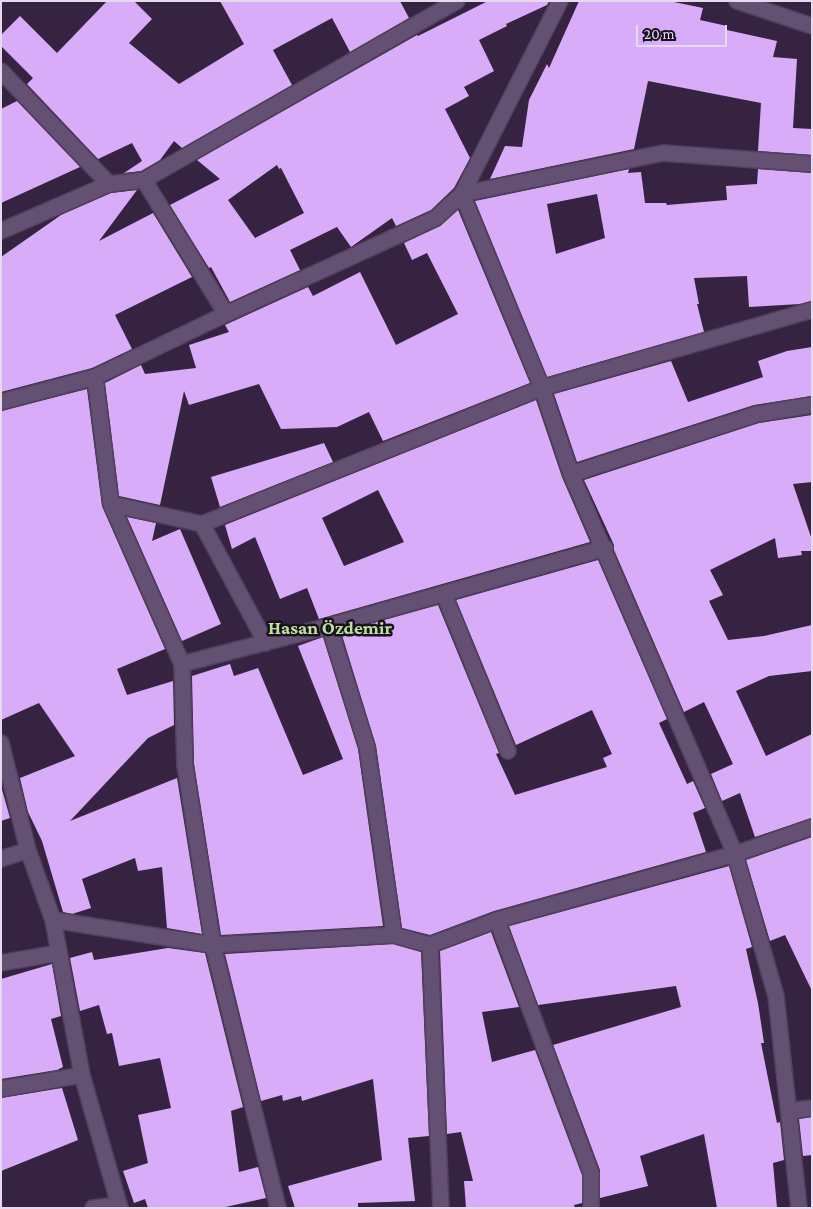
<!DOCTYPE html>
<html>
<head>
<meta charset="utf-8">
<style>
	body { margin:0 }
	#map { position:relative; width:813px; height:1209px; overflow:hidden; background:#362342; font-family:"Crimson Pro",serif }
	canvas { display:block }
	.frame { position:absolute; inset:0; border:2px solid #e6daef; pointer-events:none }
	.scale { position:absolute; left:636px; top:25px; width:91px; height:22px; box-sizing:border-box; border:2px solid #e6daef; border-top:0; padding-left:6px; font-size:15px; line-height:18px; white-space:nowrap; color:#e6daef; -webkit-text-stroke:4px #19111f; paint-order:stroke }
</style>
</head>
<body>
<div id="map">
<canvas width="813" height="1209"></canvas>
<div class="frame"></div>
<div class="scale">20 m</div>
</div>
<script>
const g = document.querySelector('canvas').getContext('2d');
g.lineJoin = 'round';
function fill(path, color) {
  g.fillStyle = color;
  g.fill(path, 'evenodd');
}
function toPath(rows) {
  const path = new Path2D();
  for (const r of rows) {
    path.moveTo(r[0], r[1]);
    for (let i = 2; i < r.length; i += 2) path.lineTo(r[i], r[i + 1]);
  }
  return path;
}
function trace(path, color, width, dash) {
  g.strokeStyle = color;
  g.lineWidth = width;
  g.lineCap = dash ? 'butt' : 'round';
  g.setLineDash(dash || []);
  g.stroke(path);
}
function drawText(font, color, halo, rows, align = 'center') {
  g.font = font + ' "Crimson Pro",serif';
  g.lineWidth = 5;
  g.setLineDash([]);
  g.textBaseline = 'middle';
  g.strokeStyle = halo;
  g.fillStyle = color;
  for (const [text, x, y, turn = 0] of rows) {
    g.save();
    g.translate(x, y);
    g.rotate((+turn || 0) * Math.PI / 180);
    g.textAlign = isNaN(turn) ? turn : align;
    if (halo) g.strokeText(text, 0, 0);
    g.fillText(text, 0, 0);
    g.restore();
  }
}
fill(toPath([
	[107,1,134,1,152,19,129,43,179,84,244,44,220,1,400,1,409,18,350,52,332,18,273,50,292,85,182,148,174,141,160,160,141,171,124,173,142,161,132,143,98,159,27,84,33,78,1,46,1,35,20,16,57,53],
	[488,1,549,1,547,5,506,24,507,26,479,40,494,71,464,87,469,96,445,109,470,158,454,188,431,210,396,226,392,218,351,247,337,227,290,250,300,270,230,302,211,267,209,268,170,205,220,179,197,160,417,35,418,36],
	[277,165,279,169,281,168,304,213,255,238,228,200],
	[579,1,669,1,703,8,700,20,727,26,727,30,777,41,773,57,797,59,793,128,812,129,812,155,758,151,761,103,648,81,634,149,490,179,505,146,522,147,529,100,547,64,549,68],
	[17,101,80,167,1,203,1,109],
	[629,169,628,173,641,172,645,203,666,203,667,205,727,200,726,186,757,184,758,169,812,173,812,301,800,304,749,307,747,276,694,278,699,304,697,304,704,332,547,377,475,201],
	[597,194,605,238,556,254,547,204],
	[137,190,99,241,153,213,192,277,115,315,132,349,92,368,1,392,1,257,61,215,111,193],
	[458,210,530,383,383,441,369,412,337,427,281,429,259,384,189,405,184,391,160,505,119,496,105,383,141,365,145,374,196,368,189,345,229,332,225,325,308,287,313,296,360,272,396,345,458,314,427,253,412,260,404,243,440,226],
	[812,347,812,396,754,405,577,462,554,394,671,361,688,402,763,377,758,361,787,351],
	[87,389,102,506,165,649,117,669,127,695,173,681,174,725,148,738,70,821,177,778,202,934,167,928,162,867,138,871,135,858,82,879,91,908,72,914,63,912,42,841,28,812,20,778,75,756,39,703,1,720,1,411],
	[536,400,562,477,590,542,319,619,307,588,280,599,255,537,232,549,225,525],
	[378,490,404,542,344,566,322,518],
	[812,415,812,482,793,484,812,540,812,551,801,551,802,555,778,558,775,538,710,570,723,595,709,601,728,640,764,636,812,625,812,671,769,676,736,691,766,756,812,734,812,818,755,837,740,793,722,801,711,774,733,764,704,702,684,712,614,550,614,545,584,480,759,423],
	[324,443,333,462,220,507,211,477],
	[127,517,156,523,152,541,180,529,221,624,182,641],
	[598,560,667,719,659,723,687,784,693,781,705,808,693,813,706,852,494,911,430,935,402,928,376,746,341,632,438,605,499,753,496,754,515,795,607,767,603,758,612,754,592,710,516,745,456,600],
	[323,637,358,749,383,926,221,935,194,764,192,676,230,664,234,676,258,668,303,775,343,759,298,646],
	[1,786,10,818,1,821],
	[812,837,812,991,785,935,770,941,746,860],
	[729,866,752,947,746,949,758,1003,764,1043,761,1043,777,1123,780,1122,784,1160,773,1163,777,1208,717,1208,704,1134,640,1156,648,1186,600,1198,600,1170,553,1045,681,1007,676,986,538,1005,509,926],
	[491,932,519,1007,482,1012,492,1062,535,1050,582,1175,582,1203,574,1205,575,1208,466,1208,464,1181,473,1181,461,1132,447,1134,440,951],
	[393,944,421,952,429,1136,408,1138,415,1201,358,1203,358,1208,295,1208,288,1186,382,1160,373,1079,302,1101,301,1096,283,1101,282,1095,261,1101,225,954],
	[168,948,205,953,243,1107,231,1111,239,1172,258,1167,266,1198,221,1208,148,1208,145,1199,134,1203,123,1171,148,1163,138,1115,171,1108,160,1058,119,1066,112,1033,107,1034,99,1005,80,1011,70,958,92,952,94,960],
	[52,964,61,1016,51,1019,63,1067,57,1070,1,1079,1,979],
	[62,1088,78,1140,1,1171,1,1098],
	[812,1117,812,1155,803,1156,799,1119]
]), '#d8acf8');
const minor = toPath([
	[560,1,462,194,542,388,571,474,735,854,776,996,799,1208],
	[737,1,812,26],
	[1,71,109,184],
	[144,180,457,1],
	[1,231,109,184,144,180,226,314],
	[1,402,95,377],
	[571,474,757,414,812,405],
	[111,504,202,524,542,388,812,310],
	[202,524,266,643],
	[444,594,508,751],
	[329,626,367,747,394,935,430,945,441,1208],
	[182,664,329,626,605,548],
	[1,743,28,850,53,920,213,945,394,935],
	[1,859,28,850],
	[53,920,82,1075,120,1208],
	[497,920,591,1173,591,1208],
	[430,945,497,920,735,854,812,827],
	[1,963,58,953],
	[1,1089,82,1075],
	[789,1111,812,1108],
	[93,1208,119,1205],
	[278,1208,213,945,185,765,182,664,111,504,95,377,226,314,436,218,462,194,663,153,812,164]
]);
trace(minor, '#51415c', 18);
trace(minor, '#645072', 15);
drawText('bold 19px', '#bde19b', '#19111f', [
	["Hasan Özdemir",330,628]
]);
</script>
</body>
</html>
